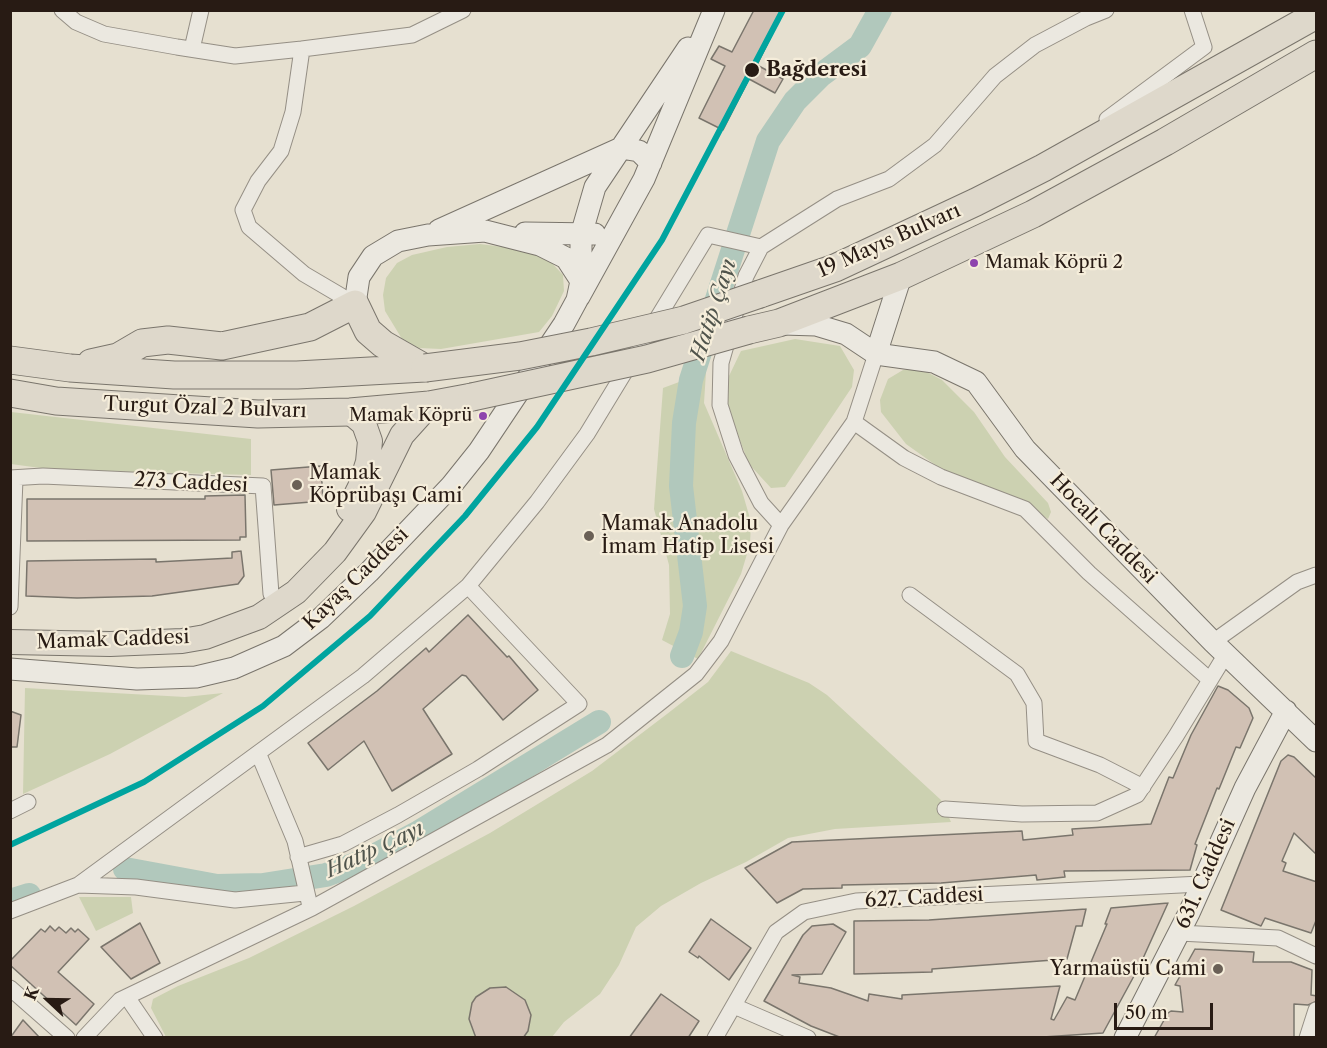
<!DOCTYPE html>
<html>
<head>
<meta charset="utf-8">
<style>
	body { margin:0 }
	#map { position:relative; width:1327px; height:1048px; overflow:hidden; background:#e6e0d0; font-family:"Libre Caslon Text",serif }
	canvas { display:block }
	.frame { position:absolute; inset:0; border:12px solid #281b14; pointer-events:none }
	.north { position:absolute; left:18px; top:970px; width:60px; height:60px; -webkit-text-stroke:4px #f5edda; paint-order:stroke; rotate:292deg; font-size:16px; font-weight:700; line-height:24px; text-align:center; color:#281b14 }
	.north::after { content:''; display:block; margin:auto; width:21px; height:27px; background:#281b14; clip-path:polygon(50% 0,100% 100%,50% 72%,0 100%) }
	.scale { position:absolute; left:1114px; top:1003px; width:99px; height:27px; box-sizing:border-box; border:3px solid #281b14; border-top:0; padding-left:8px; font-size:18px; line-height:21px; white-space:nowrap; color:#281b14; -webkit-text-stroke:4px #f5edda; paint-order:stroke }
</style>
</head>
<body>
<div id="map">
<canvas width="1327" height="1048"></canvas>
<div class="frame"></div>
<div class="north">K</div>
<div class="scale">50 m</div>
</div>
<script>
const g = document.querySelector('canvas').getContext('2d');
g.lineJoin = 'round';
function fill(path, color) {
  g.fillStyle = color;
  g.fill(path, 'evenodd');
}
function toPath(rows) {
  const path = new Path2D();
  for (const r of rows) {
    path.moveTo(r[0], r[1]);
    for (let i = 2; i < r.length; i += 2) path.lineTo(r[i], r[i + 1]);
  }
  return path;
}
function trace(path, color, width, dash) {
  g.strokeStyle = color;
  g.lineWidth = width;
  g.lineCap = dash ? 'butt' : 'round';
  g.setLineDash(dash || []);
  g.stroke(path);
}
function drawText(font, color, halo, rows, align = 'center') {
  g.font = font + ' "Libre Caslon Text",serif';
  g.lineWidth = 4.5;
  g.setLineDash([]);
  g.textBaseline = 'middle';
  g.strokeStyle = halo;
  g.fillStyle = color;
  for (const [text, x, y, turn = 0] of rows) {
    g.save();
    g.translate(x, y);
    g.rotate((+turn || 0) * Math.PI / 180);
    g.textAlign = isNaN(turn) ? turn : align;
    if (halo) g.strokeText(text, 0, 0);
    g.fillText(text, 0, 0);
    g.restore();
  }
}
fill(toPath([
	[480,244,526,250,550,261,563,275,564,291,552,316,539,332,441,349,419,348,402,339,385,311,383,295,386,278,397,263,412,255,447,247],
	[795,339,840,346,854,370,852,387,785,487,771,488,749,464,726,404,729,376,741,351],
	[919,368,942,380,974,412,1005,457,1048,503,1051,512,1048,519,1028,506,941,469,906,444,881,412,880,400,888,379,903,370],
	[706,372,704,403,742,491,751,522,750,544,741,574,698,659,662,640,670,614,669,565,654,509,663,388],
	[11,412,251,439,251,475,55,470,11,464],
	[731,651,809,683,827,695,941,800,951,822,835,829,788,838,746,862,701,883,661,906,636,927,619,965,600,994,564,1022,552,1037,166,1037,151,1008,153,999,178,986,249,958,354,906,490,833,592,771,667,714,708,682],
	[25,688,185,697,223,693,110,754,23,794],
	[79,897,131,897,133,913,96,931]
]), '#ccd1b1');
trace(toPath([
	[682,656,691,632,695,606,681,486,684,423,691,380,768,141,795,101,821,75,860,46,880,10],
	[125,869,217,886,263,885,326,875,364,861,419,832,599,722],
	[10,901,29,895]
]), '#b1c8bc', 24);
const building = toPath([
	[754,10,784,10,757,65,783,79,775,93,749,79,723,130,699,118,725,66,711,59,719,46,732,52,754,10],
	[321,466,323,501,274,505,271,470,321,466],
	[245,495,246,537,240,537,240,540,27,541,27,499,205,499,205,496,245,495],
	[241,551,244,576,238,584,152,596,77,598,26,596,27,561,156,559,156,562,232,558,232,552,241,551],
	[468,615,507,657,509,656,538,690,503,720,466,676,462,675,423,709,452,754,392,791,364,741,328,770,308,743,377,691,426,648,429,652,468,615],
	[1218,686,1228,690,1249,708,1253,718,1240,748,1236,747,1219,789,1217,788,1195,844,1197,845,1190,870,1064,871,1065,877,1037,880,1036,875,941,883,842,885,842,888,803,889,777,903,745,868,792,842,1022,831,1023,840,1073,835,1072,829,1151,824,1169,777,1173,778,1191,735,1218,686],
	[10,711,21,715,17,747,10,747,10,711],
	[1288,755,1294,757,1317,779,1317,855,1294,833,1282,861,1286,863,1283,871,1317,882,1317,918,1311,933,1265,918,1261,926,1221,910,1281,761,1288,755],
	[1168,903,1140,965,1103,1033,1028,1038,842,1038,811,1026,764,1001,803,935,812,926,833,924,846,932,822,974,792,975,800,977,799,983,831,988,868,1001,869,994,902,999,902,995,1060,986,1051,1019,1054,1020,1067,997,1075,1000,1107,924,1105,924,1111,908,1168,903],
	[1086,909,1082,926,1076,926,1067,959,932,969,932,972,854,974,854,921,929,920,1086,909],
	[711,919,751,948,729,980,699,956,698,958,689,952,711,919],
	[140,923,160,963,131,979,101,947,140,923],
	[50,926,55,931,59,927,66,933,71,928,75,932,78,929,89,939,58,972,94,1004,76,1025,10,965,10,961,41,929,45,932,50,926],
	[1195,949,1254,952,1253,962,1291,962,1312,970,1311,995,1317,996,1317,1001,1308,1005,1294,1004,1294,1038,1154,1038,1168,1013,1171,1011,1183,1012,1180,986,1175,985,1195,949],
	[506,987,525,1000,531,1015,528,1031,523,1038,476,1038,469,1019,472,1003,476,997,490,988,506,987],
	[661,994,699,1021,688,1038,629,1038,661,994],
	[23,1020,40,1038,10,1038,23,1020]
]);
fill(building, '#d1c1b4');
trace(building, '#7a756c', 1.5);
const street = toPath([
	[62,10,76,22,104,34,177,47,235,56,302,49,293,112,281,151,258,181,243,210,249,227,304,274,355,304],
	[192,49,201,10],
	[302,49,412,35,463,10],
	[1107,119,1204,47,1192,10],
	[761,247,746,276,721,363,720,405,736,455,761,503,781,525],
	[854,422,904,458,941,477,1025,509,1089,573,1210,680],
	[10,478,43,476,263,486,271,594],
	[910,595,1017,674,1034,703,1036,741,1100,765,1143,787],
	[10,607,15,479],
	[1213,642,1297,582,1316,575],
	[259,755,295,841,309,902],
	[945,809,1022,814,1097,813,1137,795,1176,736,1226,654],
	[10,811,28,802],
	[298,857,343,844,398,815,478,769,579,704,468,586],
	[78,885,363,676,468,586,537,502,587,434,708,235,761,247,837,199,889,179,935,145,995,76,1035,45,1086,18,1106,10],
	[10,911,78,885,136,887,235,900,305,893],
	[1179,933,1278,938,1316,956],
	[10,988,67,1038],
	[127,997,155,1038],
	[734,1006,808,1038],
	[84,1038,120,1000,312,908,607,745,696,674,721,641,781,525,854,422,876,354],
	[715,1038,776,932,804,912,856,901,1201,884],
	[1307,1038,1316,1010]
]);
const secondary = toPath([
	[439,230,621,148,639,151,651,163],
	[525,233,595,234],
	[581,281,581,235,595,187,688,48],
	[579,297,644,179,714,10],
	[783,324,816,325,846,334,876,354,934,362,976,382,1025,449,1213,642,1316,741],
	[876,354,901,276],
	[10,669,137,679,196,677,234,668,284,646,321,618,369,572,451,486,479,451,564,324,577,300,581,281,566,258,540,245,485,231,428,235,398,241,373,256,359,277,355,304],
	[1125,1038,1189,913,1245,788,1286,711]
]);
const primary = toPath([
	[349,509,360,487,368,462,370,441,364,424,350,412],
	[10,642,110,644,182,641,205,637,259,617,296,592,335,552,364,512,402,435,429,405]
]);
const highway = toPath([
	[760,294,835,268,976,202,1043,168,1316,15],
	[749,330,779,323,901,276,1033,214,1165,142,1316,54],
	[10,360,70,368,174,375,297,375,425,368],
	[91,363,118,357,142,343,168,340,222,346,310,327,355,304,368,331,383,344,425,368],
	[10,393,56,401,258,414,350,412,429,405,472,397]
]);
trace(street, '#958f85', 17);
trace(secondary, '#7a756c', 23);
trace(primary, '#7a756c', 26);
trace(highway, '#7a756c', 29);
trace(street, '#ebe8e0', 15);
trace(secondary, '#ebe8e0', 21);
trace(primary, '#ded8cb', 24);
trace(highway, '#ded8cb', 27);
const highwayBridge = toPath([
	[425,368,520,356,591,342,684,320,760,294],
	[472,397,647,359,749,330]
]);
trace(highwayBridge, '#7a756c', 29, []);
trace(highwayBridge, '#ded8cb', 27);
trace(toPath([
	[10,845,144,782,263,706,370,616,465,516,537,427,662,240,783,10]
]), '#00a49f', 6);
for (const [x, y, r, color] of [
	[752,70,8,"#281b14"],
	[974,263,5,"#8e44ad"],
	[483,416,5,"#8e44ad"],
	[297,485,6,"#6a6056"],
	[589,536,6,"#6a6056"],
	[1218,969,6,"#6a6056"]
]) {
  const dot = new Path2D();
  dot.arc(x, y, r, 0, 2 * Math.PI);
  g.fillStyle = color;
  g.fill(dot);
  trace(dot, '#f5edda', 2);
}
drawText('18px', '#281b14', '#f5edda', [
	["Mamak Köprü 2",985,263],
	["Mamak Köprü",472,416,"right"]
], 'left');
drawText('bold 20px', '#281b14', '#f5edda', [
	["Bağderesi",766,70]
], 'left');
drawText('20px', '#281b14', '#f5edda', [
	["19 Mayıs Bulvarı",889,241,-24],
	["Turgut Özal 2 Bulvarı",205,408,2],
	["273 Caddesi",191,483,3],
	["Hocalı Caddesi",1103,529,46],
	["Kayaş Caddesi",356,579,-44],
	["Mamak Caddesi",113,640,-2],
	["631. Caddesi",1206,874,-66],
	["627. Caddesi",924,898,-3]
]);
drawText('20px', '#281b14', '#f5edda', [
	["Mamak",309,473],
	["Köprübaşı Cami",309,496],
	["Mamak Anadolu",601,524],
	["İmam Hatip Lisesi",601,547],
	["Yarmaüstü Cami",1206,969,"right"]
], 'left');
drawText('italic 21px', '#50544c', '#f5edda', [
	["Hatip Çayı",714,310,-72],
	["Hatip Çayı",375,850,-25]
]);
</script>
</body>
</html>
